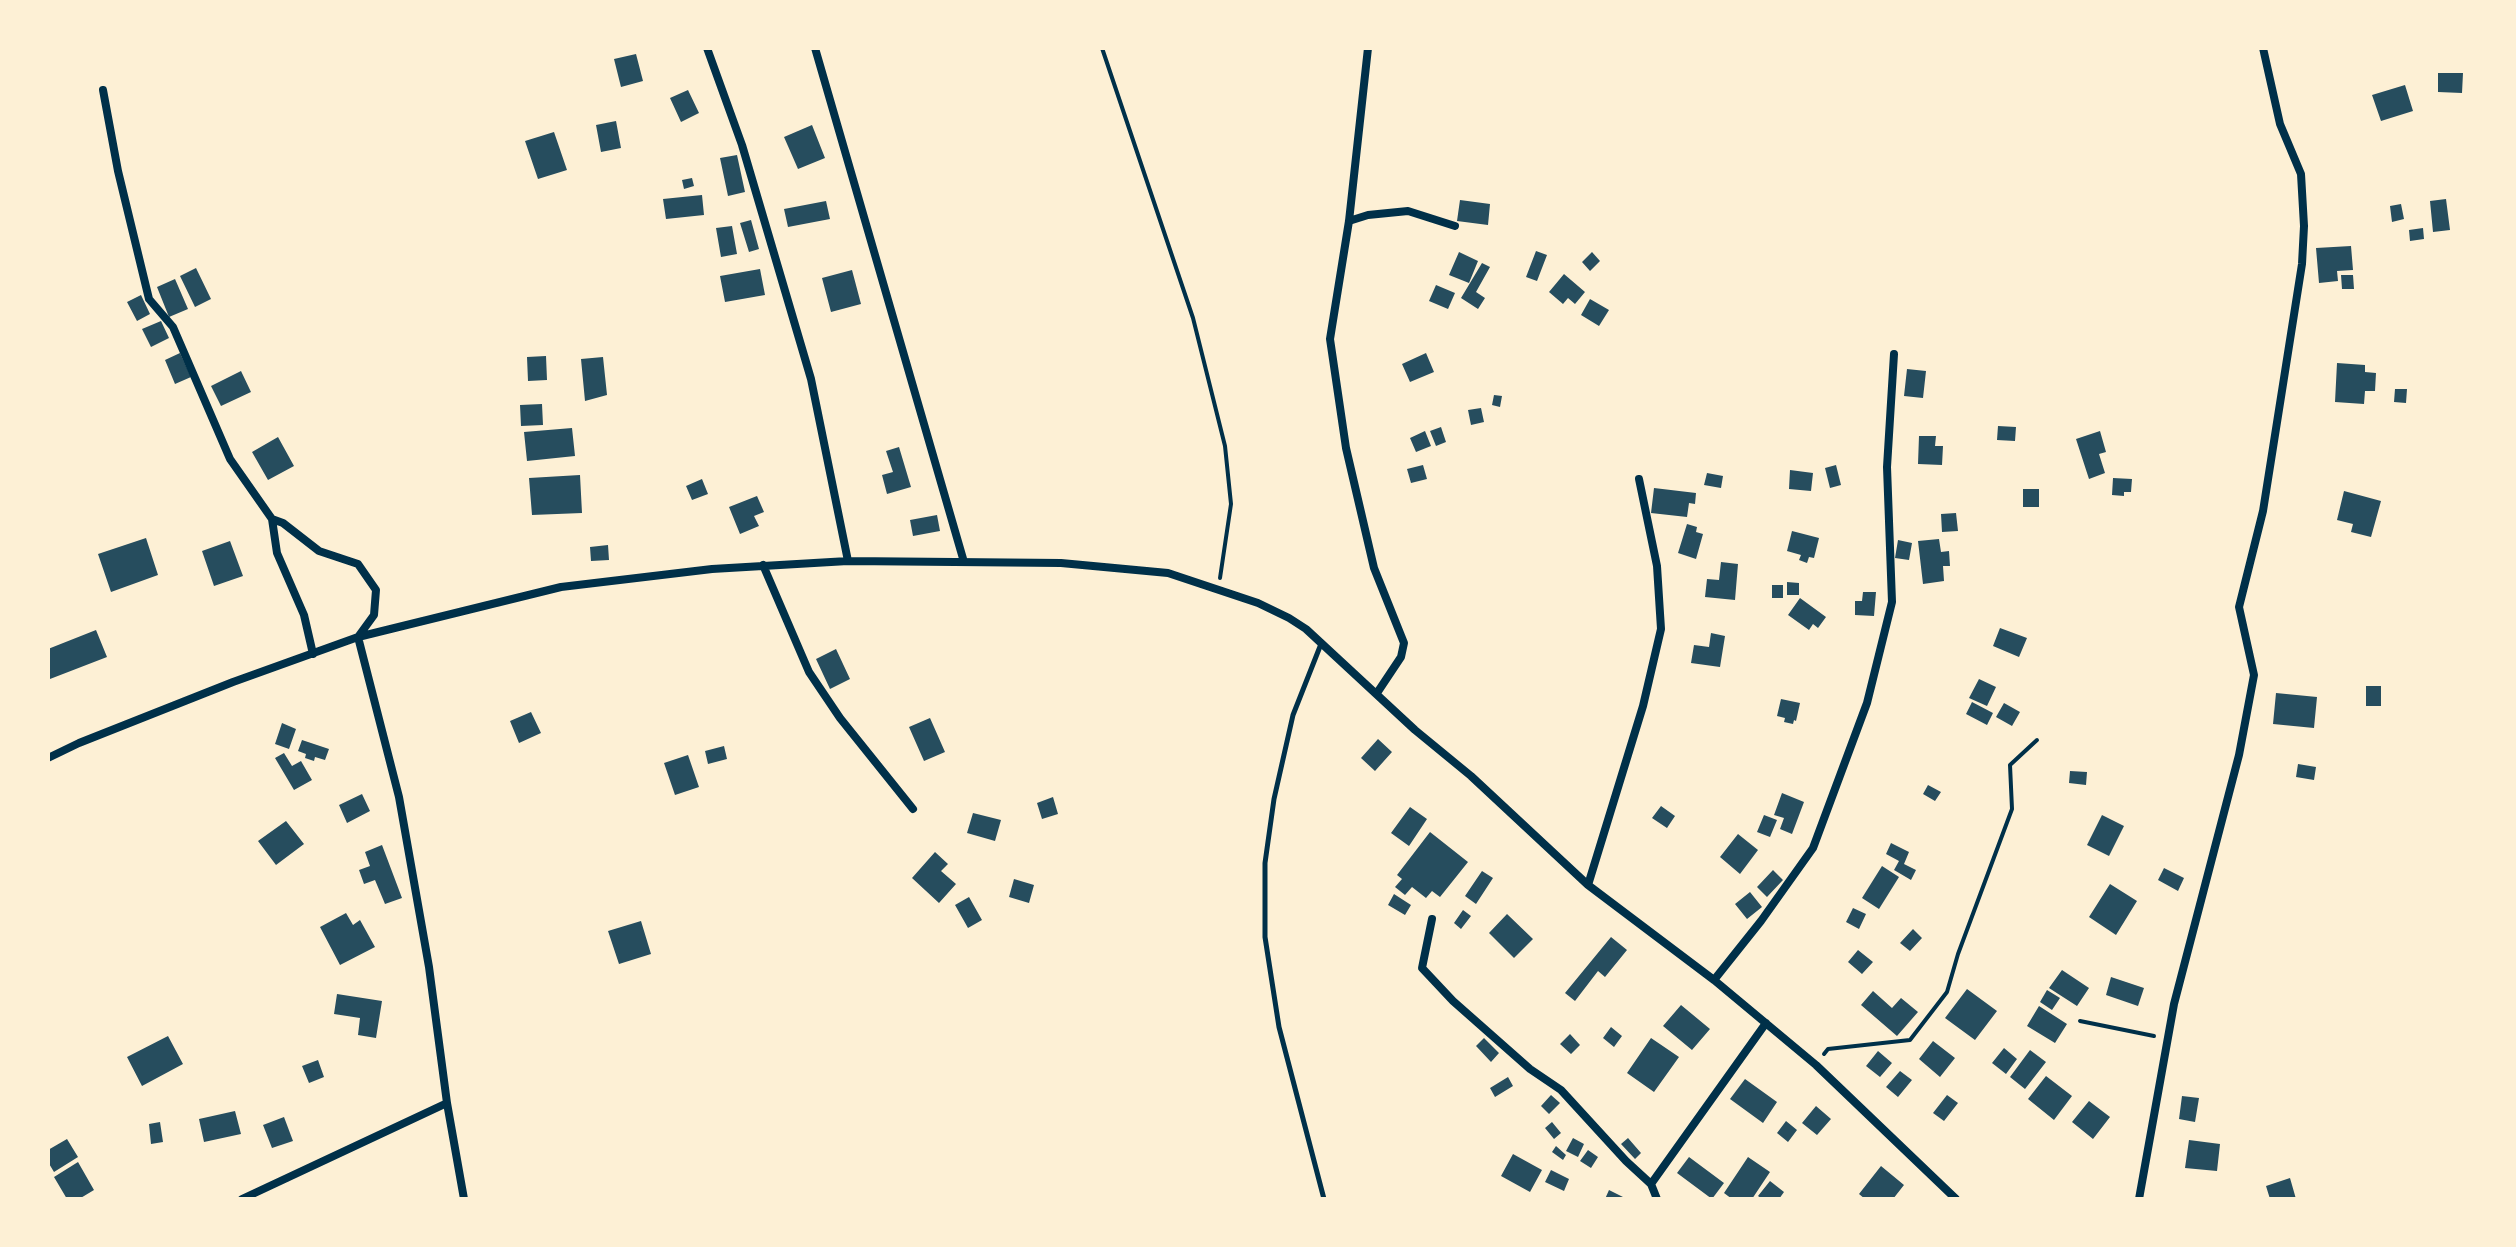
<!DOCTYPE html>
<html>
<head>
<meta charset="utf-8">
<style>
	body { margin:0 }
	#map { position:relative; width:2516px; height:1247px; overflow:hidden; background:#fdf0d5; font-family:"Exo 2",sans-serif }
	canvas { display:block }
	.frame { position:absolute; inset:0; border:50px solid #fdf0d5; pointer-events:none }
</style>
</head>
<body>
<div id="map">
<canvas width="2516" height="1247"></canvas>
<div class="frame"></div>
</div>
<script>
const g = document.querySelector('canvas').getContext('2d');
g.lineJoin = 'round';
function fill(path, color) {
  g.fillStyle = color;
  g.fill(path, 'evenodd');
}
function toPath(rows) {
  const path = new Path2D();
  for (const r of rows) {
    path.moveTo(r[0], r[1]);
    for (let i = 2; i < r.length; i += 2) path.lineTo(r[i], r[i + 1]);
  }
  return path;
}
function trace(path, color, width, dash) {
  g.strokeStyle = color;
  g.lineWidth = width;
  g.lineCap = dash ? 'butt' : 'round';
  g.setLineDash(dash || []);
  g.stroke(path);
}
fill(toPath([
	[636,54,643,81,621,87,614,59],
	[2438,73,2463,73,2462,93,2438,92],
	[2405,85,2413,111,2381,121,2372,95],
	[688,90,699,113,681,122,670,98],
	[616,121,621,148,601,152,596,125],
	[812,125,825,158,798,169,784,137],
	[554,132,567,170,538,179,525,141],
	[737,155,745,192,728,196,720,158],
	[692,178,694,186,684,189,682,180],
	[702,195,704,215,666,219,663,199],
	[2446,199,2450,230,2433,232,2430,201],
	[1460,200,1490,204,1488,225,1457,221],
	[826,201,830,219,788,227,784,209],
	[2401,204,2404,219,2392,222,2390,206],
	[751,220,759,249,749,252,740,223],
	[732,226,737,254,721,257,716,228],
	[2423,228,2424,239,2410,241,2409,230],
	[2351,246,2353,270,2337,271,2338,281,2319,283,2316,248],
	[1536,251,1547,255,1537,281,1526,277],
	[1459,252,1478,261,1469,283,1449,275],
	[1592,252,1600,261,1590,271,1582,262],
	[1482,263,1490,267,1476,292,1485,298,1478,309,1461,298],
	[196,268,211,299,195,307,180,276],
	[760,269,765,295,725,302,720,276],
	[852,270,861,304,831,312,822,278],
	[1564,274,1585,292,1575,304,1568,298,1563,304,1549,292],
	[2341,275,2353,275,2354,289,2342,289],
	[175,279,188,309,169,317,157,287],
	[1436,285,1455,293,1448,309,1429,301],
	[141,295,150,314,137,321,127,302],
	[1590,299,1609,310,1599,326,1581,315],
	[161,321,169,338,151,347,142,329],
	[180,353,191,377,175,384,165,360],
	[1426,353,1434,372,1410,382,1402,364],
	[546,356,547,380,528,381,527,357],
	[603,357,607,395,585,401,581,359],
	[2337,363,2365,365,2365,372,2376,373,2375,391,2365,391,2364,404,2335,402],
	[1907,369,1926,371,1923,398,1904,396],
	[241,371,251,392,221,406,211,386],
	[2395,389,2407,389,2406,403,2394,402],
	[1494,395,1502,396,1500,407,1492,405],
	[542,404,543,425,521,426,520,405],
	[1481,408,1484,422,1471,425,1468,410],
	[1998,426,2016,427,2015,441,1997,440],
	[1441,427,1446,442,1436,446,1430,431],
	[572,428,575,456,527,461,524,432],
	[1425,431,1431,446,1416,452,1410,438],
	[2100,431,2106,452,2099,454,2105,473,2089,479,2076,439],
	[1919,436,1936,436,1935,446,1943,446,1942,465,1918,464],
	[278,437,294,466,268,480,252,452],
	[899,447,911,487,887,494,882,475,893,472,886,451],
	[1423,465,1427,479,1411,483,1407,469],
	[1836,465,1841,485,1830,488,1825,468],
	[1790,470,1813,473,1811,491,1789,489],
	[1707,473,1723,476,1721,488,1704,485],
	[580,475,582,513,532,515,529,478],
	[2113,478,2132,479,2131,492,2124,492,2124,496,2112,495],
	[702,479,708,494,692,500,686,486],
	[1654,488,1696,493,1695,504,1689,503,1687,517,1651,513],
	[2023,489,2039,489,2039,507,2023,507],
	[2344,491,2381,501,2371,537,2351,532,2353,524,2337,520],
	[757,496,764,512,754,516,759,526,740,534,729,507],
	[1956,513,1958,531,1942,532,1941,514],
	[937,515,940,531,913,536,910,520],
	[1687,524,1697,527,1696,532,1703,534,1696,559,1678,553],
	[1792,531,1819,538,1814,558,1809,557,1807,563,1799,560,1801,555,1787,551],
	[146,538,158,575,111,592,98,554],
	[1939,539,1941,552,1949,551,1950,566,1943,566,1944,581,1923,584,1918,541],
	[1898,540,1912,543,1909,560,1895,558],
	[230,541,243,576,214,586,202,551],
	[608,545,609,560,591,561,590,547],
	[1721,562,1738,564,1735,600,1705,597,1707,579,1719,580],
	[1787,582,1799,583,1799,595,1787,595],
	[1772,585,1783,585,1783,598,1772,598],
	[1863,592,1876,592,1874,616,1855,615,1855,601,1862,601],
	[1800,598,1826,617,1818,628,1813,624,1809,630,1788,615],
	[2000,628,2027,638,2019,657,1993,646],
	[96,630,107,657,50,679,48,649],
	[1711,633,1725,636,1720,667,1691,663,1694,645,1709,647],
	[836,649,850,679,830,689,816,659],
	[1979,679,1996,687,1987,706,1969,698],
	[2366,686,2381,686,2381,706,2366,706],
	[2276,693,2317,697,2314,728,2273,724],
	[1781,699,1800,703,1796,721,1794,720,1793,724,1784,722,1785,718,1777,716],
	[1972,702,1993,713,1987,725,1966,714],
	[2004,703,2020,712,2012,726,1996,717],
	[531,712,541,733,519,743,510,721],
	[930,718,945,752,924,761,909,727],
	[282,723,296,729,289,749,275,744],
	[1378,739,1392,752,1375,771,1361,758],
	[302,740,329,749,325,760,315,757,314,761,305,758,306,754,298,751],
	[724,746,727,759,708,764,705,751],
	[284,753,292,766,301,761,312,780,294,790,275,758],
	[688,755,699,787,675,795,664,763],
	[2298,764,2316,767,2314,780,2296,777],
	[2070,771,2087,772,2086,785,2069,783],
	[1928,785,1941,792,1935,801,1923,794],
	[1782,793,1804,802,1792,834,1780,829,1784,818,1774,815],
	[362,794,370,811,347,823,339,805],
	[1053,797,1058,814,1042,819,1037,803],
	[1661,806,1675,816,1667,828,1652,818],
	[1410,807,1427,819,1409,846,1391,833],
	[973,813,1001,820,995,841,967,833],
	[1764,815,1777,820,1770,837,1757,832],
	[2102,815,2124,826,2109,856,2087,845],
	[286,821,304,844,276,865,258,841],
	[1430,832,1468,862,1440,897,1432,891,1426,898,1412,887,1405,895,1395,887,1402,879,1397,875],
	[1738,834,1758,850,1740,874,1720,857],
	[1891,843,1909,852,1904,864,1916,870,1911,880,1894,870,1899,861,1886,854],
	[382,845,402,898,385,904,375,880,364,884,359,870,370,866,365,852],
	[935,852,948,864,941,871,956,884,939,903,912,878],
	[1882,866,1899,877,1879,909,1862,898],
	[2164,868,2184,878,2178,891,2158,880],
	[1773,870,1783,880,1767,897,1757,887],
	[1482,871,1493,878,1476,904,1465,896],
	[1014,879,1034,885,1029,903,1009,897],
	[2110,884,2137,901,2116,935,2089,917],
	[1750,892,1762,907,1747,919,1735,904],
	[1394,894,1411,905,1405,915,1388,905],
	[969,897,982,920,968,928,955,905],
	[1853,908,1866,914,1859,929,1846,922],
	[1463,910,1471,916,1461,929,1454,923],
	[346,913,353,925,360,920,375,947,340,965,320,927],
	[1507,914,1533,939,1514,958,1489,933],
	[641,921,651,954,619,964,608,931],
	[1913,929,1922,938,1910,951,1900,943],
	[1611,937,1627,950,1605,977,1598,971,1575,1001,1565,993],
	[1858,950,1873,962,1862,974,1848,962],
	[2062,970,2089,988,2077,1006,2049,988],
	[2111,977,2144,988,2138,1006,2106,995],
	[1967,989,1997,1011,1975,1040,1945,1018],
	[2047,990,2060,998,2052,1010,2040,1002],
	[1873,991,1892,1008,1901,998,1918,1012,1897,1036,1861,1005],
	[337,994,382,1001,376,1038,358,1035,360,1018,334,1014],
	[1681,1005,1710,1029,1692,1050,1663,1026],
	[2039,1006,2067,1024,2055,1043,2027,1026],
	[1611,1027,1622,1036,1614,1047,1603,1038],
	[1570,1034,1580,1045,1571,1054,1560,1044],
	[168,1036,183,1064,142,1086,127,1057],
	[1484,1038,1499,1053,1491,1062,1476,1046],
	[1651,1038,1679,1057,1654,1092,1627,1073],
	[1933,1041,1955,1058,1940,1077,1919,1059],
	[2004,1048,2017,1059,2006,1074,1992,1063],
	[2030,1050,2046,1062,2025,1089,2010,1077],
	[1878,1051,1892,1063,1880,1077,1866,1066],
	[318,1060,324,1077,309,1083,302,1066],
	[1900,1071,1912,1080,1898,1097,1886,1087],
	[2046,1076,2072,1096,2054,1120,2028,1099],
	[1508,1077,1513,1086,1495,1097,1490,1088],
	[1745,1079,1777,1102,1763,1123,1730,1099],
	[1551,1095,1560,1103,1549,1114,1541,1106],
	[1947,1095,1958,1103,1944,1121,1933,1113],
	[2182,1096,2199,1098,2195,1122,2179,1119],
	[2089,1101,2110,1117,2093,1139,2072,1122],
	[1816,1106,1831,1119,1817,1135,1802,1123],
	[235,1111,241,1134,204,1142,199,1119],
	[284,1117,293,1141,272,1148,263,1125],
	[1786,1121,1797,1130,1788,1142,1777,1133],
	[160,1122,163,1142,151,1144,149,1124],
	[1552,1122,1561,1133,1554,1139,1545,1128],
	[1573,1138,1584,1144,1578,1157,1566,1151],
	[1628,1138,1641,1153,1635,1159,1621,1144],
	[67,1139,78,1157,54,1172,48,1162,48,1150],
	[2189,1140,2220,1144,2217,1171,2185,1168],
	[1556,1146,1566,1155,1563,1160,1552,1152],
	[1588,1150,1598,1157,1591,1168,1580,1161],
	[1513,1154,1542,1170,1530,1192,1501,1176],
	[1689,1157,1724,1183,1712,1199,1677,1173],
	[1748,1157,1770,1172,1752,1199,1732,1199,1724,1193],
	[78,1162,94,1190,79,1199,67,1199,54,1177],
	[1881,1166,1904,1185,1893,1199,1865,1199,1859,1194],
	[1551,1170,1569,1179,1564,1191,1545,1182],
	[2290,1178,2296,1199,2270,1199,2266,1186],
	[1770,1181,1784,1192,1779,1199,1762,1199,1758,1196],
	[1609,1190,1627,1199,1605,1199]
]), '#264d5e');
trace(toPath([
	[1102,48,1193,318,1225,446,1231,504,1220,578],
	[2080,1021,2154,1036],
	[1824,1054,1828,1049,1910,1040,1947,992,1958,954,2012,809,2010,765,2037,740]
]), '#003049', 4);
trace(toPath([
	[1321,644,1293,715,1274,799,1265,863,1265,937,1279,1027,1324,1199]
]), '#003049', 5);
trace(toPath([
	[707,48,742,145,811,379,848,561],
	[815,48,964,562],
	[1368,48,1349,221,1330,339,1346,448,1374,568,1404,643,1401,657,1377,693],
	[103,90,118,171,149,299,173,327,230,459,272,519,283,523,319,551,358,564,376,590,374,615,358,637,399,797,429,967,447,1103,464,1199],
	[1349,221,1368,215,1408,211,1455,226],
	[272,519,277,553,304,615,313,654],
	[763,565,809,672,840,718,913,809],
	[48,758,79,743,233,682,358,637,561,587,712,569,848,561,1061,563,1168,573,1258,603,1289,618,1306,629,1415,730,1471,776,1588,885,1714,980,1816,1065,1956,1199],
	[1588,885,1643,706,1661,629,1657,566,1639,479],
	[1432,919,1422,968,1453,1001,1530,1069,1561,1090,1626,1161,1651,1184],
	[1714,980,1761,921,1813,848,1867,703,1892,602,1887,467,1894,354],
	[242,1199,447,1103],
	[1657,1199,1651,1184,1766,1023],
	[2139,1199,2174,1004,2239,755,2254,675,2239,607,2263,511,2302,264,2304,226,2301,174,2280,124,2263,48]
]), '#003049', 8);
</script>
</body>
</html>
